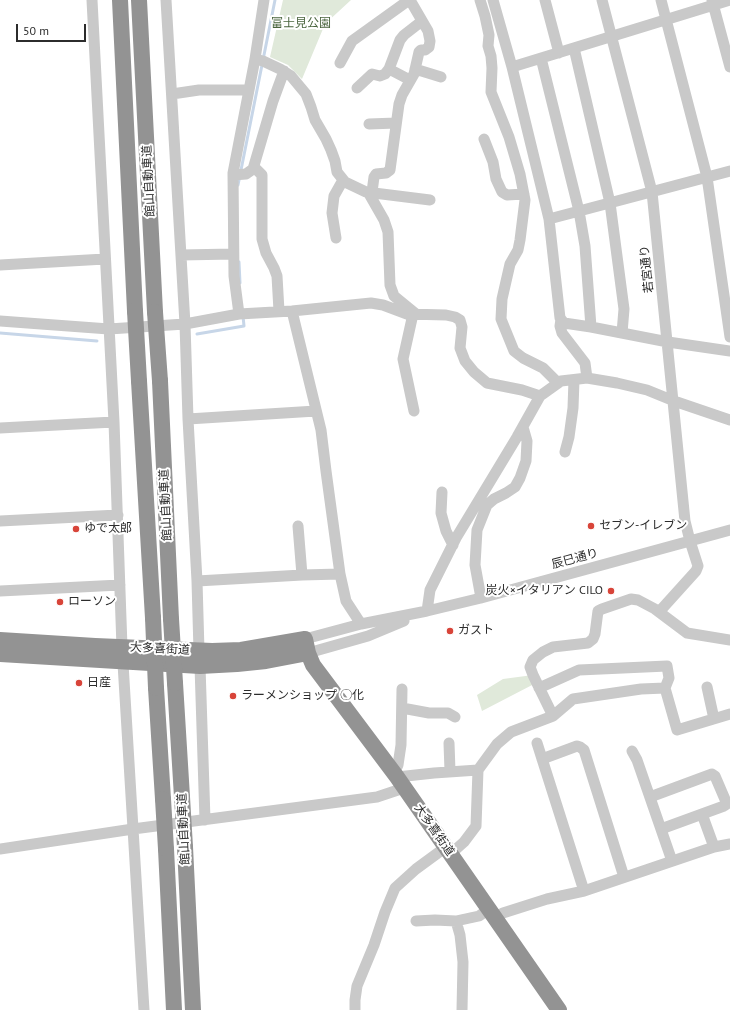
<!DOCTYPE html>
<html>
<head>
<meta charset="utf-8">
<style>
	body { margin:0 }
	#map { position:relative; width:730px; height:1010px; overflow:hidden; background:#fff; font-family:"PT Sans",sans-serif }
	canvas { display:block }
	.scale { position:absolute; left:16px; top:24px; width:70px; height:18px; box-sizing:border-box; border:2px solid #2c2c2c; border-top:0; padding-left:5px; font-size:12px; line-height:14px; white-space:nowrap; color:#2c2c2c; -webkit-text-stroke:3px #fff; paint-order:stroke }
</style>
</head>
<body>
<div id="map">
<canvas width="730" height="1010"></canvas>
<div class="scale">50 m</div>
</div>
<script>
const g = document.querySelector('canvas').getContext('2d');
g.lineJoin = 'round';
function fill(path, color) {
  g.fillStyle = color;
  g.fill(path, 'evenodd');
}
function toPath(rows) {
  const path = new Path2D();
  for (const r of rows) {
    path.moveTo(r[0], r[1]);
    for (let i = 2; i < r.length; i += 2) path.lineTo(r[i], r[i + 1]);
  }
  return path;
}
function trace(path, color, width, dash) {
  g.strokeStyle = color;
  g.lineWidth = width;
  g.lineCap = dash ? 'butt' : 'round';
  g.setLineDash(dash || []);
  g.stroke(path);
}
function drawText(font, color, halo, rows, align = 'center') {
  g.font = font + ' "PT Sans","Noto Sans JP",sans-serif';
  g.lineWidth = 4;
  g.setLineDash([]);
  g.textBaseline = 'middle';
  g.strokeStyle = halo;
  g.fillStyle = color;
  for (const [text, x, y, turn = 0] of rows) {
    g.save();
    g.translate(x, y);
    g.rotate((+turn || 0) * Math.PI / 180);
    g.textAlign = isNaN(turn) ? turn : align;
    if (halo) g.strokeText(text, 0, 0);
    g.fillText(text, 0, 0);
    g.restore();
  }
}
fill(toPath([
	[283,0,351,0,325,24,302,79,288,65,270,57],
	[533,675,536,683,482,711,477,695,503,679]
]), '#e0e9da');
trace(toPath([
	[238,185,275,0],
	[239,262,240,283],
	[0,333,97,341],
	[197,334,244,326,243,316]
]), '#c7d6e8', 3);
trace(toPath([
	[92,0,114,422,122,647,144,1010],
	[166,0,185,324,188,419,197,581,199,651],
	[480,0,485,16,489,35,488,46,491,56,492,68,491,92,509,137,520,174,525,200,520,240,518,250,510,264,502,299,501,319,514,351,523,358,543,368,558,383],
	[493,0,512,67,549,219,560,318,564,323,591,327,668,342,730,351],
	[545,0,559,53],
	[602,0,652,192,685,521,690,541,698,566,696,571,659,612],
	[661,0,707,177,730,337],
	[712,0,730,67],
	[574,48,610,203,624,309,622,333],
	[541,58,579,211,585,246,591,327],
	[255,59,263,61,280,69,291,76,306,94,311,107,315,120,326,139,331,150,335,161,337,172,345,182,366,192,430,200],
	[340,63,352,41,409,0],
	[512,67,730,0],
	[389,69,410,80],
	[415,69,441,77],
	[357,88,372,74,380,76,385,74,389,69,400,40,404,35,422,21],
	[172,94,199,90,249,90],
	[369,124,396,123],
	[484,139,493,162,496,179,502,192,507,195,524,194],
	[254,167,262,175,262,239,266,253,274,268,277,276,279,311],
	[233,175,246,174,253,169,273,101,284,71],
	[368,192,384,220,388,232,390,285,394,296,416,314],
	[372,192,374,177,376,174,386,173,390,170,399,104,402,95,414,74,419,52,421,50,425,50,429,47,430,41,428,31,410,0],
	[549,219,730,171],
	[336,238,332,213,334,196,343,180],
	[181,255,233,254],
	[0,265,105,259],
	[292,311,321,430,326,471,340,574,346,601,361,624],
	[239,314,234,276,233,173,255,59,264,0],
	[413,314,403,359,414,411],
	[561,319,560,326,562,333,585,363,587,378],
	[0,321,109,329,185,324,239,314,292,311,371,303,383,305,407,314,446,315,455,317,460,320,462,327,460,348,465,361,474,372,487,383,522,390,540,396],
	[188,419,316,411],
	[0,428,114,422],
	[565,452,569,437,573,408,574,380],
	[442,492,441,513,446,531,453,545],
	[0,521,118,515],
	[298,526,302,575],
	[197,581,302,575,340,574],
	[0,591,120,585],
	[481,598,475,565,477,530,487,505,494,499,506,493,515,487,520,478,526,461,527,441,523,427],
	[427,611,430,590,456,538,517,437,540,396,561,381,587,378,617,383,647,390,674,401,730,420],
	[305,639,361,624,427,611,481,598,730,530],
	[308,653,368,636,404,621],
	[200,666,205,820],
	[707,687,714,719],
	[539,688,579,670,667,666,669,678,665,688],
	[402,708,429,713,448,713,455,717],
	[553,716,533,675,530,667,533,660,543,652,553,647,588,643,593,639,595,634,598,611,602,609,631,599,638,600,655,609,687,633,730,640],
	[449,743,450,771],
	[537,743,584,891],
	[632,751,637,760,672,861],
	[542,759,577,746,580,747,584,750,624,877],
	[394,773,398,765,401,745,402,689],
	[397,777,434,773,478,770,497,744,511,732,553,716,573,699,641,689,665,688,677,730,730,714],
	[650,797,712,774,715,776,727,804,724,806,661,829],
	[702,814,714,847],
	[0,849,133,829,377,797,404,788],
	[451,854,455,850,464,842,476,826,478,770],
	[495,918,503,913,547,899,584,891,714,847,730,844],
	[416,921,435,920,456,921,479,916,489,909],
	[456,921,460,935,463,962,462,1010],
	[355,1010,355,1000,357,986,374,945,385,912,395,888,416,869,446,847]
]), '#c9c9c9', 11);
trace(toPath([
	[120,0,135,311],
	[139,0,155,312],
	[139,381,153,618],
	[160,381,171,619],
	[0,640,95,646,212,651,241,650,305,639,308,653,313,665,397,777,559,1010],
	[0,654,200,666,237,664,266,661,308,653],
	[175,683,182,797],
	[156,688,163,799],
	[185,847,193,1010],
	[166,849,174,1010]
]), '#939393', 16);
trace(toPath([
	[135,311,139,381],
	[155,312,160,381],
	[153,618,156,688],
	[171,619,175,683],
	[182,797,185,847],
	[163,799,166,849]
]), '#939393', 16);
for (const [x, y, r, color] of [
	[591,526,4,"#d84439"],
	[76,529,4,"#d84439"],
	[611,591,4,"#d84439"],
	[60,602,4,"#d84439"],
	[450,631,4,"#d84439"],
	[79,683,4,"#d84439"],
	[233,696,4,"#d84439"]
]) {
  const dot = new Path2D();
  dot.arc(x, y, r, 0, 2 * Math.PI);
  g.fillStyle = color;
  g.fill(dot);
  trace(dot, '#fff', 1.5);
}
drawText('12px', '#49643d', '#fff', [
	["富士見公園",301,24]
]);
drawText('12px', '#2c2c2c', '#fff', [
	["館山自動車道",149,181,-93],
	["若宮通り",647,269,-96],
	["館山自動車道",166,505,-93],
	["辰巳通り",575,559,-15],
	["大多喜街道",160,649,3],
	["館山自動車道",184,829,-93],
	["大多喜街道",434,830,55]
]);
drawText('12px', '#2c2c2c', '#fff', [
	["セブン-イレブン",599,526],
	["ゆで太郎",84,529],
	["炭火×イタリアン CILO",603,591,"right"],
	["ローソン",68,602],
	["ガスト",458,631],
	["日産",87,683],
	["ラーメンショップ ◯化",241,696]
], 'left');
</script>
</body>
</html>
